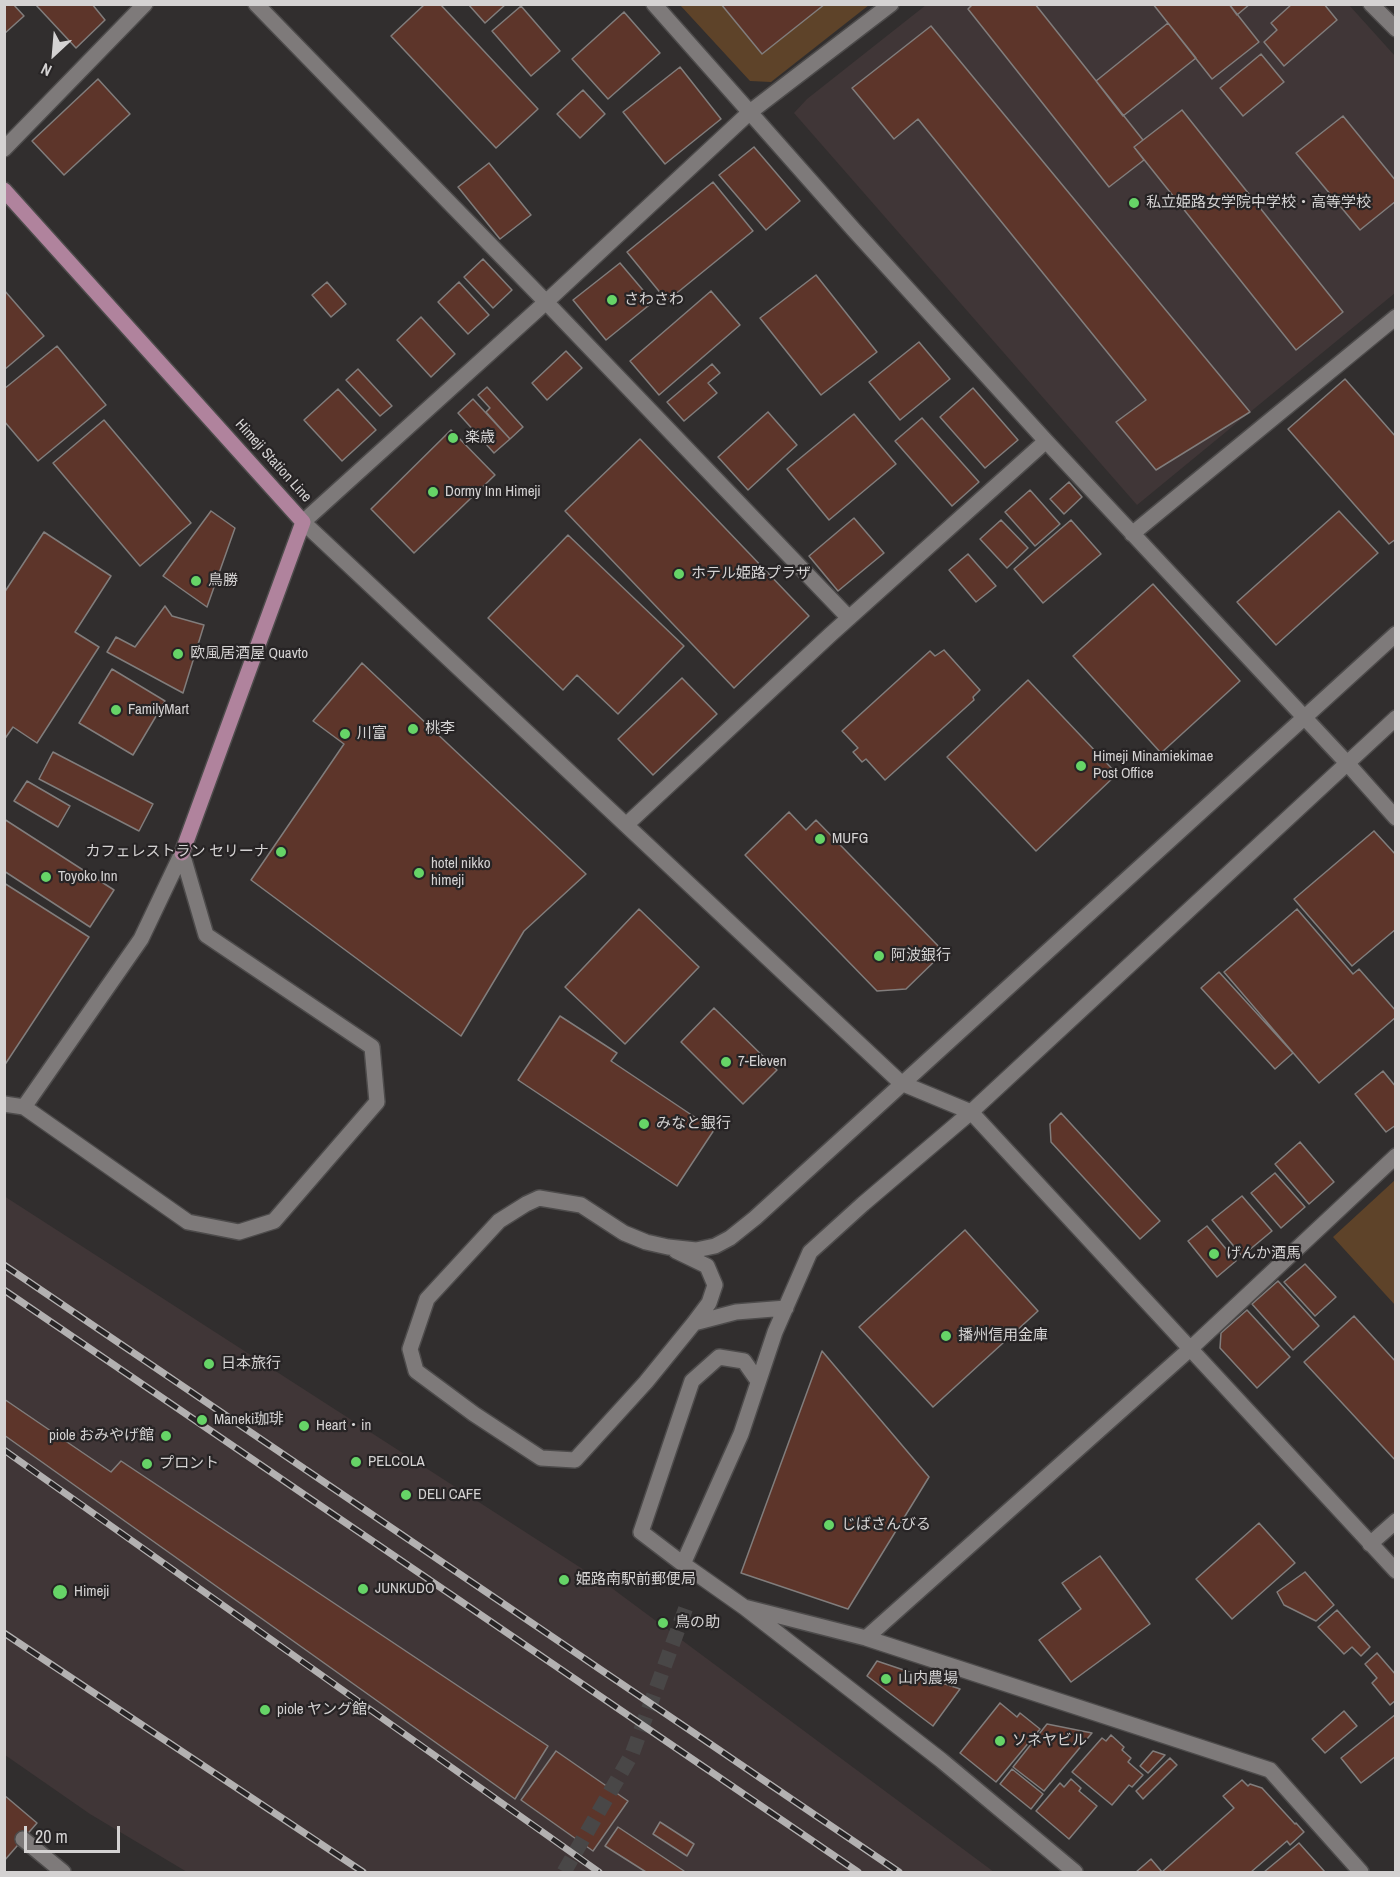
<!DOCTYPE html>
<html>
<head>
<meta charset="utf-8">
<style>
	body { margin:0 }
	#map { position:relative; width:1400px; height:1877px; overflow:hidden; background:#312e2e; font-family:"Archivo Narrow",sans-serif }
	canvas { display:block }
	.frame { position:absolute; inset:0; border:6px solid #d4d2d2; pointer-events:none }
	.north { position:absolute; left:24px; top:24px; width:60px; height:60px; -webkit-text-stroke:4px #272425; paint-order:stroke; rotate:206deg; font-size:16px; font-weight:700; line-height:24px; text-align:center; color:#d4d2d2 }
	.north::after { content:''; display:block; margin:auto; width:21px; height:27px; background:#d4d2d2; clip-path:polygon(50% 0,100% 100%,50% 72%,0 100%) }
	.scale { position:absolute; left:24px; top:1826px; width:96px; height:27px; box-sizing:border-box; border:3px solid #d4d2d2; border-top:0; padding-left:8px; font-size:18px; line-height:21px; white-space:nowrap; color:#d4d2d2; -webkit-text-stroke:4px #272425; paint-order:stroke }
</style>
</head>
<body>
<div id="map">
<canvas width="1400" height="1877"></canvas>
<div class="frame"></div>
<div class="north">N</div>
<div class="scale">20 m</div>
</div>
<script>
const g = document.querySelector('canvas').getContext('2d');
g.lineJoin = 'round';
function fill(path, color) {
  g.fillStyle = color;
  g.fill(path, 'evenodd');
}
function toPath(rows) {
  const path = new Path2D();
  for (const r of rows) {
    path.moveTo(r[0], r[1]);
    for (let i = 2; i < r.length; i += 2) path.lineTo(r[i], r[i + 1]);
  }
  return path;
}
function trace(path, color, width, dash) {
  g.strokeStyle = color;
  g.lineWidth = width;
  g.lineCap = dash ? 'butt' : 'round';
  g.setLineDash(dash || []);
  g.stroke(path);
}
function drawText(font, color, halo, rows, align = 'center') {
  g.font = font + ' "Archivo Narrow","Noto Sans JP",sans-serif';
  g.lineWidth = 4.5;
  g.setLineDash([]);
  g.textBaseline = 'middle';
  g.strokeStyle = halo;
  g.fillStyle = color;
  for (const [text, x, y, turn = 0] of rows) {
    g.save();
    g.translate(x, y);
    g.rotate((+turn || 0) * Math.PI / 180);
    g.textAlign = isNaN(turn) ? turn : align;
    if (halo) g.strokeText(text, 0, 0);
    g.fillText(text, 0, 0);
    g.restore();
  }
}
fill(toPath([
	[926,5,1349,5,1395,56,1395,293,1137,505,794,113,807,99],
	[4,1196,609,1586,994,1872,187,1872,90,1814,5,1755]
]), '#403637');
fill(toPath([
	[680,5,869,5,771,82,750,81],
	[1395,1180,1395,1305,1333,1237]
]), '#5e4329');
const building = toPath([
	[4,4,13,4,24,16,4,34,4,4],
	[35,4,92,4,105,20,76,48,35,4],
	[425,4,440,4,538,109,496,148,391,36,425,4],
	[468,4,506,4,485,23,468,4],
	[721,4,825,4,762,54,721,4],
	[973,4,1035,4,1143,140,1134,147,1144,160,1109,187,968,9,973,4],
	[1153,4,1229,4,1259,42,1212,79,1153,4],
	[1229,4,1250,4,1237,15,1229,4],
	[1292,4,1324,4,1337,20,1284,66,1264,42,1277,30,1271,23,1292,4],
	[521,6,560,51,531,76,492,31,521,6],
	[624,12,660,53,608,99,572,59,624,12],
	[1168,23,1196,58,1123,116,1096,81,1168,23],
	[931,26,1250,412,1156,470,1116,422,1146,400,918,119,894,139,852,88,931,26],
	[1261,54,1284,82,1243,116,1220,88,1261,54],
	[680,67,721,119,665,164,623,112,680,67],
	[98,79,130,114,64,175,32,141,98,79],
	[583,90,605,114,580,138,557,114,583,90],
	[1182,110,1343,312,1296,350,1134,147,1182,110],
	[1343,116,1396,181,1396,201,1360,230,1296,153,1343,116],
	[754,147,800,201,766,230,719,175,754,147],
	[489,163,531,215,500,239,458,187,489,163],
	[713,182,753,231,667,301,627,252,713,182],
	[483,259,512,290,493,308,464,277,483,259],
	[620,263,653,302,606,340,573,300,620,263],
	[816,275,877,352,821,395,760,318,816,275],
	[327,282,346,304,331,317,312,295,327,282],
	[459,282,489,315,468,334,438,302,459,282],
	[4,290,44,336,4,370,4,290],
	[711,291,740,325,659,395,630,361,711,291],
	[421,317,455,354,431,377,397,340,421,317],
	[919,342,950,379,900,420,869,382,919,342],
	[57,346,106,405,38,461,4,421,4,389,57,346],
	[566,351,582,368,547,400,532,383,566,351],
	[712,364,720,373,708,383,717,393,684,421,667,402,712,364],
	[358,369,392,406,380,416,346,380,358,369],
	[1345,379,1396,437,1396,539,1389,544,1288,429,1345,379],
	[487,387,523,427,510,439,486,412,490,408,478,395,487,387],
	[973,388,1018,440,985,468,940,417,973,388],
	[338,389,376,430,342,461,304,420,338,389],
	[473,399,510,439,494,453,458,413,473,399],
	[768,412,797,445,748,490,718,457,768,412],
	[854,414,896,464,829,520,787,469,854,414],
	[922,418,979,482,952,506,895,441,922,418],
	[104,420,191,523,140,566,53,463,104,420],
	[451,430,495,475,414,553,371,509,451,430],
	[640,439,809,616,734,688,565,511,640,439],
	[1069,482,1082,497,1064,514,1050,499,1069,482],
	[1030,490,1060,524,1035,546,1005,512,1030,490],
	[211,511,235,528,207,607,163,576,211,511],
	[1339,511,1378,553,1276,645,1237,602,1339,511],
	[854,518,884,553,838,591,809,556,854,518],
	[1001,520,1028,548,1007,568,980,539,1001,520],
	[1071,520,1101,554,1043,603,1014,569,1071,520],
	[44,532,111,576,75,632,99,647,37,743,13,727,4,740,4,593,44,532],
	[568,535,684,646,618,714,577,675,563,690,488,618,568,535],
	[968,554,996,586,976,602,949,570,968,554],
	[1153,584,1240,681,1161,753,1073,656,1153,584],
	[165,606,172,616,204,625,183,693,107,652,116,637,135,647,165,606],
	[944,650,980,690,973,697,974,700,885,780,866,759,862,762,853,752,858,748,842,731,930,651,935,656,944,650],
	[362,663,586,874,524,931,461,1036,251,880,344,744,313,721,362,663],
	[112,669,165,701,133,755,79,723,112,669],
	[682,678,717,714,653,775,618,739,682,678],
	[1028,680,1117,774,1036,851,947,757,1028,680],
	[53,752,153,804,139,831,39,779,53,752],
	[27,781,70,806,58,827,14,801,27,781],
	[789,812,806,830,816,820,944,952,906,989,877,991,745,855,789,812],
	[4,819,114,890,90,927,4,871,4,819],
	[1374,831,1396,855,1396,929,1352,966,1294,899,1374,831],
	[4,883,89,937,4,1066,4,883],
	[639,909,699,967,625,1044,565,987,639,909],
	[1297,909,1353,974,1359,969,1396,1011,1396,1017,1319,1083,1224,972,1297,909],
	[1219,972,1293,1053,1275,1069,1201,988,1219,972],
	[714,1008,777,1070,743,1104,681,1042,714,1008],
	[560,1016,617,1053,611,1061,714,1130,677,1186,518,1080,560,1016],
	[1383,1071,1396,1087,1396,1125,1386,1132,1355,1094,1383,1071],
	[1061,1113,1160,1221,1140,1239,1051,1142,1050,1124,1061,1113],
	[1300,1142,1334,1182,1309,1204,1275,1164,1300,1142],
	[1275,1173,1305,1207,1281,1228,1251,1193,1275,1173],
	[1242,1196,1272,1231,1242,1256,1212,1220,1242,1196],
	[1207,1226,1236,1261,1217,1277,1188,1241,1207,1226],
	[965,1230,1038,1311,933,1407,859,1327,965,1230],
	[1305,1264,1336,1297,1315,1316,1284,1282,1305,1264],
	[1278,1281,1319,1326,1293,1350,1252,1304,1278,1281],
	[1247,1310,1290,1357,1257,1388,1220,1348,1221,1333,1247,1310],
	[1354,1316,1396,1362,1396,1461,1304,1362,1354,1316],
	[822,1351,929,1477,848,1609,741,1573,822,1351],
	[4,1399,111,1472,121,1461,548,1746,515,1799,4,1435,4,1399],
	[1259,1523,1295,1563,1232,1619,1196,1579,1259,1523],
	[1100,1556,1150,1624,1071,1682,1039,1640,1081,1609,1062,1583,1100,1556],
	[1305,1572,1334,1605,1316,1621,1284,1605,1277,1592,1305,1572],
	[1337,1610,1370,1647,1361,1656,1352,1647,1344,1654,1318,1627,1337,1610],
	[1377,1653,1396,1675,1396,1700,1390,1705,1372,1683,1377,1678,1365,1664,1377,1653],
	[877,1661,960,1689,933,1726,867,1676,877,1661],
	[1000,1703,1017,1717,1020,1713,1040,1729,996,1782,960,1753,1000,1703],
	[1344,1711,1357,1726,1325,1753,1312,1739,1344,1711],
	[1396,1714,1396,1756,1361,1783,1341,1758,1396,1714],
	[1047,1724,1092,1733,1044,1791,1013,1767,1047,1724],
	[1111,1735,1124,1747,1122,1750,1131,1758,1128,1762,1143,1775,1132,1787,1129,1785,1112,1805,1072,1772,1102,1738,1106,1741,1111,1735],
	[556,1751,628,1801,593,1851,521,1800,556,1751],
	[1153,1751,1165,1755,1148,1773,1140,1766,1153,1751],
	[1170,1758,1177,1765,1143,1799,1136,1791,1170,1758],
	[1012,1769,1043,1794,1031,1809,1000,1784,1012,1769],
	[1071,1779,1081,1788,1079,1791,1097,1806,1069,1839,1036,1811,1060,1783,1064,1787,1071,1779],
	[1242,1780,1248,1786,1250,1784,1262,1788,1295,1824,1296,1823,1304,1832,1290,1845,1287,1841,1251,1872,1136,1872,1151,1859,1162,1872,1234,1808,1223,1796,1242,1780],
	[4,1795,37,1823,4,1861,4,1795],
	[660,1822,694,1844,687,1856,653,1834,660,1822],
	[618,1827,684,1871,683,1872,646,1872,605,1846,618,1827],
	[1299,1843,1325,1872,1264,1872,1299,1843]
]);
fill(building, '#5d352a');
trace(building, '#817d7c', 1.5);
trace(toPath([
	[564,1872,632,1754,688,1602]
]), '#494747', 15, [15, 8]);
const minor = toPath([
	[256,4,546,302,849,618],
	[654,4,854,230,1046,441,1347,763,1396,818],
	[891,4,750,112,546,302,303,522,901,1083,971,1112,1396,1571],
	[1371,4,1396,29],
	[4,149,145,4],
	[1132,534,1396,317],
	[626,825,830,635,1046,441],
	[4,1104,24,1107,188,1222,239,1232,274,1221,377,1102,372,1047,206,935,182,853],
	[24,1107,141,939,182,853],
	[676,1251,707,1266,715,1285,709,1303,694,1323],
	[786,1308,736,1312,694,1323,646,1382,575,1460,541,1458,474,1414,416,1371,410,1349,427,1299,499,1221,526,1204,539,1198,581,1205,624,1233,646,1242,668,1247,696,1250,715,1246,730,1238,755,1218,1396,634],
	[758,1381,744,1361,719,1357,692,1381,641,1532,683,1564,741,1434,775,1332,810,1252,863,1204,971,1112,1396,718],
	[1370,1544,1396,1521],
	[683,1564,744,1607,941,1760,1075,1872],
	[744,1607,866,1638,1270,1770,1361,1872],
	[866,1638,1190,1349,1396,1156],
	[23,1839,63,1872]
]);
const major = toPath([
	[4,190,303,522,182,853]
]);
trace(minor, '#4d4b4b', 18);
trace(major, '#4d4b4b', 18);
trace(minor, '#7e7a7a', 15);
trace(major, '#b0839d', 15);
const rail = toPath([
	[4,1265,899,1872],
	[4,1290,858,1872],
	[4,1450,599,1872],
	[4,1633,363,1872]
]);
trace(rail, '#b3b1b1', 7);
trace(rail, '#272425', 4.5, [14]);
for (const [x, y, r, color] of [
	[1134,203,6,"#66d467"],
	[612,300,6,"#66d467"],
	[453,438,6,"#66d467"],
	[433,492,6,"#66d467"],
	[679,574,6,"#66d467"],
	[196,581,6,"#66d467"],
	[178,654,6,"#66d467"],
	[116,710,6,"#66d467"],
	[413,729,6,"#66d467"],
	[345,734,6,"#66d467"],
	[1081,766,6,"#66d467"],
	[820,839,6,"#66d467"],
	[281,852,6,"#66d467"],
	[419,873,6,"#66d467"],
	[46,877,6,"#66d467"],
	[879,956,6,"#66d467"],
	[726,1062,6,"#66d467"],
	[644,1124,6,"#66d467"],
	[1214,1254,6,"#66d467"],
	[946,1336,6,"#66d467"],
	[209,1364,6,"#66d467"],
	[202,1420,6,"#66d467"],
	[304,1426,6,"#66d467"],
	[166,1436,6,"#66d467"],
	[356,1462,6,"#66d467"],
	[147,1464,6,"#66d467"],
	[406,1495,6,"#66d467"],
	[829,1525,6,"#66d467"],
	[564,1580,6,"#66d467"],
	[363,1589,6,"#66d467"],
	[60,1592,8,"#66d467"],
	[663,1623,6,"#66d467"],
	[886,1679,6,"#66d467"],
	[265,1710,6,"#66d467"],
	[1000,1741,6,"#66d467"]
]) {
  const dot = new Path2D();
  dot.arc(x, y, r, 0, 2 * Math.PI);
  g.fillStyle = color;
  g.fill(dot);
  trace(dot, '#272425', 2);
}
drawText('15px', '#d4d2d2', '#272425', [
	["私立姫路女学院中学校・高等学校",1146,203],
	["さわさわ",624,300],
	["楽歳",465,438],
	["Dormy Inn Himeji",445,492],
	["ホテル姫路プラザ",691,574],
	["鳥勝",208,581],
	["欧風居酒屋 Quavto",190,654],
	["FamilyMart",128,710],
	["桃李",425,729],
	["川富",357,734],
	["Himeji Minamiekimae",1093,757],
	["Post Office",1093,774],
	["MUFG",832,839],
	["カフェレストラン セリーナ",269,852,"right"],
	["hotel nikko",431,864],
	["himeji",431,881],
	["Toyoko Inn",58,877],
	["阿波銀行",891,956],
	["7-Eleven",738,1062],
	["みなと銀行",656,1124],
	["げんか酒馬",1226,1254],
	["播州信用金庫",958,1336],
	["日本旅行",221,1364],
	["Maneki珈琲",214,1420],
	["Heart・in",316,1426],
	["piole おみやげ館",154,1436,"right"],
	["PELCOLA",368,1462],
	["プロント",159,1464],
	["DELI CAFE",418,1495],
	["じばさんびる",841,1525],
	["姫路南駅前郵便局",576,1580],
	["JUNKUDO",375,1589],
	["Himeji",74,1592],
	["鳥の助",675,1623],
	["山内農場",898,1679],
	["piole ヤング館",277,1710],
	["ソネヤビル",1012,1741]
], 'left');
drawText('15px', '#d4d2d2', '#272425', [
	["Himeji Station Line",273,461,48]
]);
</script>
</body>
</html>
